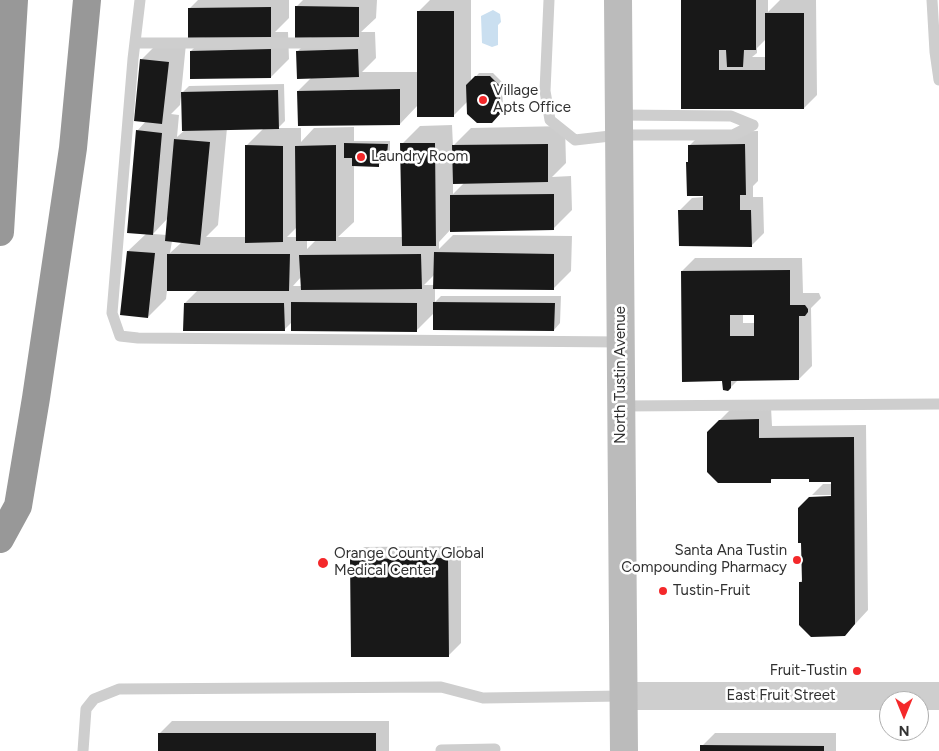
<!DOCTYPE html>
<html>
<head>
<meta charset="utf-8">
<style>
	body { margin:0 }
	#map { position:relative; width:939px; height:751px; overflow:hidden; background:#fff; font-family:Figtree,sans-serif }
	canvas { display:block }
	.north { position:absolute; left:879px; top:691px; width:50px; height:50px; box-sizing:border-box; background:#fff; border:1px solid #adadad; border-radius:50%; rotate:180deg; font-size:14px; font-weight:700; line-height:20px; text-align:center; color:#313131 }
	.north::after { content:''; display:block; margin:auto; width:18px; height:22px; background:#f4282a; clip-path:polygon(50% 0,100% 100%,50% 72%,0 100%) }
</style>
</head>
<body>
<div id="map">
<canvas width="939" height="751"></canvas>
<div class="north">N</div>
</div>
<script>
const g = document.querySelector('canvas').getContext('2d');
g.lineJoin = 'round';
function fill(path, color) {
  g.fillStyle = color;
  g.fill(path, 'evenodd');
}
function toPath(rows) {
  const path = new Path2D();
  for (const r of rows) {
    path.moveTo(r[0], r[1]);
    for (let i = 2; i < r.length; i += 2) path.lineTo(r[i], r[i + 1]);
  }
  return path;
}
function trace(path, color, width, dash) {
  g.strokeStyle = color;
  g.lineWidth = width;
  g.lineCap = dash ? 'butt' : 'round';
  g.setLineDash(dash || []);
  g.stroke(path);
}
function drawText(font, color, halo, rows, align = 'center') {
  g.font = font + ' Figtree,sans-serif';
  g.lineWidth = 5;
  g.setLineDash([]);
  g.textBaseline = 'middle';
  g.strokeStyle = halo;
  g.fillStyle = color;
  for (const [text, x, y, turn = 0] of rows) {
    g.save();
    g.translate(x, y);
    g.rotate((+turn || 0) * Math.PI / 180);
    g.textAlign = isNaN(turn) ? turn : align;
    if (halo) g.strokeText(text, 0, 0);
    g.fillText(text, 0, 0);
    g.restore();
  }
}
fill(toPath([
	[493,10,500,14,501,22,498,25,498,45,492,47,482,43,481,16]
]), '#cadff0');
fill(toPath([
	[198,0,289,0,289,18,275,32,288,32,289,59,271,77,191,51,206,36,189,9],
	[303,0,377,0,376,18,361,32,375,32,376,58,362,72,418,72,418,12,430,0,471,0,471,82,479,73,493,73,502,82,503,109,492,122,468,101,453,116,418,105,400,124,298,91,312,77,297,52,313,36,296,7],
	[682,0,768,0,768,12,780,0,816,0,817,95,804,108,682,108],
	[767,38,767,57,752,57,757,53,757,48],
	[160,41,186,44,181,94,189,86,284,84,285,121,278,128,301,128,301,142,314,128,354,127,354,141,390,141,390,151,387,154,381,154,381,163,378,165,354,165,354,222,338,237,403,237,402,144,420,126,452,125,453,146,471,128,565,126,566,163,552,177,571,176,572,210,554,228,452,228,439,242,439,249,453,235,572,236,571,271,553,289,435,288,435,302,441,296,561,296,560,323,554,330,434,313,416,331,292,322,284,330,185,303,198,290,167,290,166,299,148,317,128,251,147,233,137,131,146,121,142,59],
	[181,97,183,97,186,129,177,137,179,115,171,114,180,105],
	[227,128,264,128,247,145,247,237,206,237,218,225],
	[453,182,465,182,453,194],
	[168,218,167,235,153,234],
	[297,227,297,237,287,237],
	[307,240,316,240,307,249],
	[172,241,182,242,170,253],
	[434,275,434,285,424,285],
	[301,277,302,286,293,286],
	[758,131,758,181,753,186,753,197,763,197,764,233,751,246,679,211,692,198,704,197,690,160,690,145,703,132],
	[695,258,802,258,803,293,819,293,821,298,811,308,812,366,799,379,738,380,728,390,682,271],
	[743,314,755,314,755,323,743,323],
	[733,407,771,407,772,426,866,425,868,610,845,635,800,582,803,579,803,542,799,508,810,497,837,497,837,495,812,495,823,484,832,484,832,481,810,478,773,478,770,481,708,432],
	[461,546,461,643,448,656,351,560,364,547],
	[172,721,389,721,389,751,159,751,159,734],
	[715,733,836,733,836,751,702,751,702,746]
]), '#0003');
fill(toPath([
	[681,0,756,0,756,50,744,50,743,67,727,67,726,50,719,50,719,70,765,70,765,13,804,13,804,109,681,109],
	[295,6,359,7,359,37,295,38],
	[271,7,271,37,188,38,188,8],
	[417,11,454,11,454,117,417,117],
	[271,49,271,78,190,79,190,51],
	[358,49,359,77,297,79,296,51],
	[140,59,169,62,162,124,134,121],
	[475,76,490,76,500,86,500,114,492,123,477,123,467,114,466,85],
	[400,89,400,125,298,126,297,91],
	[278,90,279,129,182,131,181,92],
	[136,130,162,133,153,235,127,233],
	[174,139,210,142,200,245,165,241],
	[344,143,388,144,387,155,379,155,379,167,352,166,352,158,344,158],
	[400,143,435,143,436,246,402,246],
	[548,144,548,182,453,184,452,145],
	[745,144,746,195,740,195,740,210,751,210,752,247,679,246,678,210,703,210,703,196,687,196,686,162,688,162,688,145],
	[245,145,283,146,283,242,245,243],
	[336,145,336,241,296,241,295,146],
	[554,194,554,230,450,232,450,195],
	[127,251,155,253,148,318,120,315],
	[434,252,554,254,554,290,433,289],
	[167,254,290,254,289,291,167,291],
	[421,254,422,289,301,290,299,255],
	[790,270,790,305,805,305,808,309,808,312,805,316,799,316,799,380,731,381,731,388,728,391,723,390,722,381,682,382,681,271],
	[730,315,754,315,754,336,730,336],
	[291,302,417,303,417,332,291,331],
	[433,302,555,303,554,331,433,330],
	[184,303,284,303,285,331,183,331],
	[759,419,759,438,854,437,855,624,845,636,811,637,799,625,799,582,802,582,801,543,798,543,798,508,809,497,831,496,831,482,809,482,809,479,771,479,771,483,718,483,707,472,707,432,719,420],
	[448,558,449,657,351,657,350,559],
	[158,733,376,733,376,751,158,751],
	[700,745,824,746,824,751,700,751]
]), '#181818');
trace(toPath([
	[140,0,133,59,112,313,120,336,138,338,621,342],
	[549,0,545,91,550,120,575,140,619,135,733,135,753,125],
	[932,0,935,52,939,80],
	[135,43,354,43],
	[619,115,731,116,753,125],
	[621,406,939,404],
	[441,750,495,749],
	[83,751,86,709,94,699,119,689,441,687,483,698,623,696]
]), '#cecece', 11);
trace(toPath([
	[623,696,939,696]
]), '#cecece', 28);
trace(toPath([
	[618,0,624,751]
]), '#bbb', 28);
trace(toPath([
	[0,232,14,0],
	[0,539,18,506,36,398,73,148,87,0]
]), '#989898', 28);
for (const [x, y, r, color] of [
	[483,100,5,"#f4282a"],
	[361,157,5,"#f4282a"],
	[797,560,5,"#f4282a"],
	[323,563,6,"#f4282a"],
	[663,591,5,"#f4282a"],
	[857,671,5,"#f4282a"]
]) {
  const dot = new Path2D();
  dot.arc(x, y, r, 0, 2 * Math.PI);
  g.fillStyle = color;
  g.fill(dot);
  trace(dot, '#fff', 2);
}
drawText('15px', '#313131', '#fff', [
	["Village",493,91],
	["Apts Office",493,108],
	["Laundry Room",371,157],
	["Santa Ana Tustin",787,551,"right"],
	["Compounding Pharmacy",787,568,"right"],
	["Orange County Global",334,554],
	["Medical Center",334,571],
	["Tustin-Fruit",673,591],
	["Fruit-Tustin",847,671,"right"]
], 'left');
drawText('15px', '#313131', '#fff', [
	["North Tustin Avenue",621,375,-90],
	["East Fruit Street",781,696]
]);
</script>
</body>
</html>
